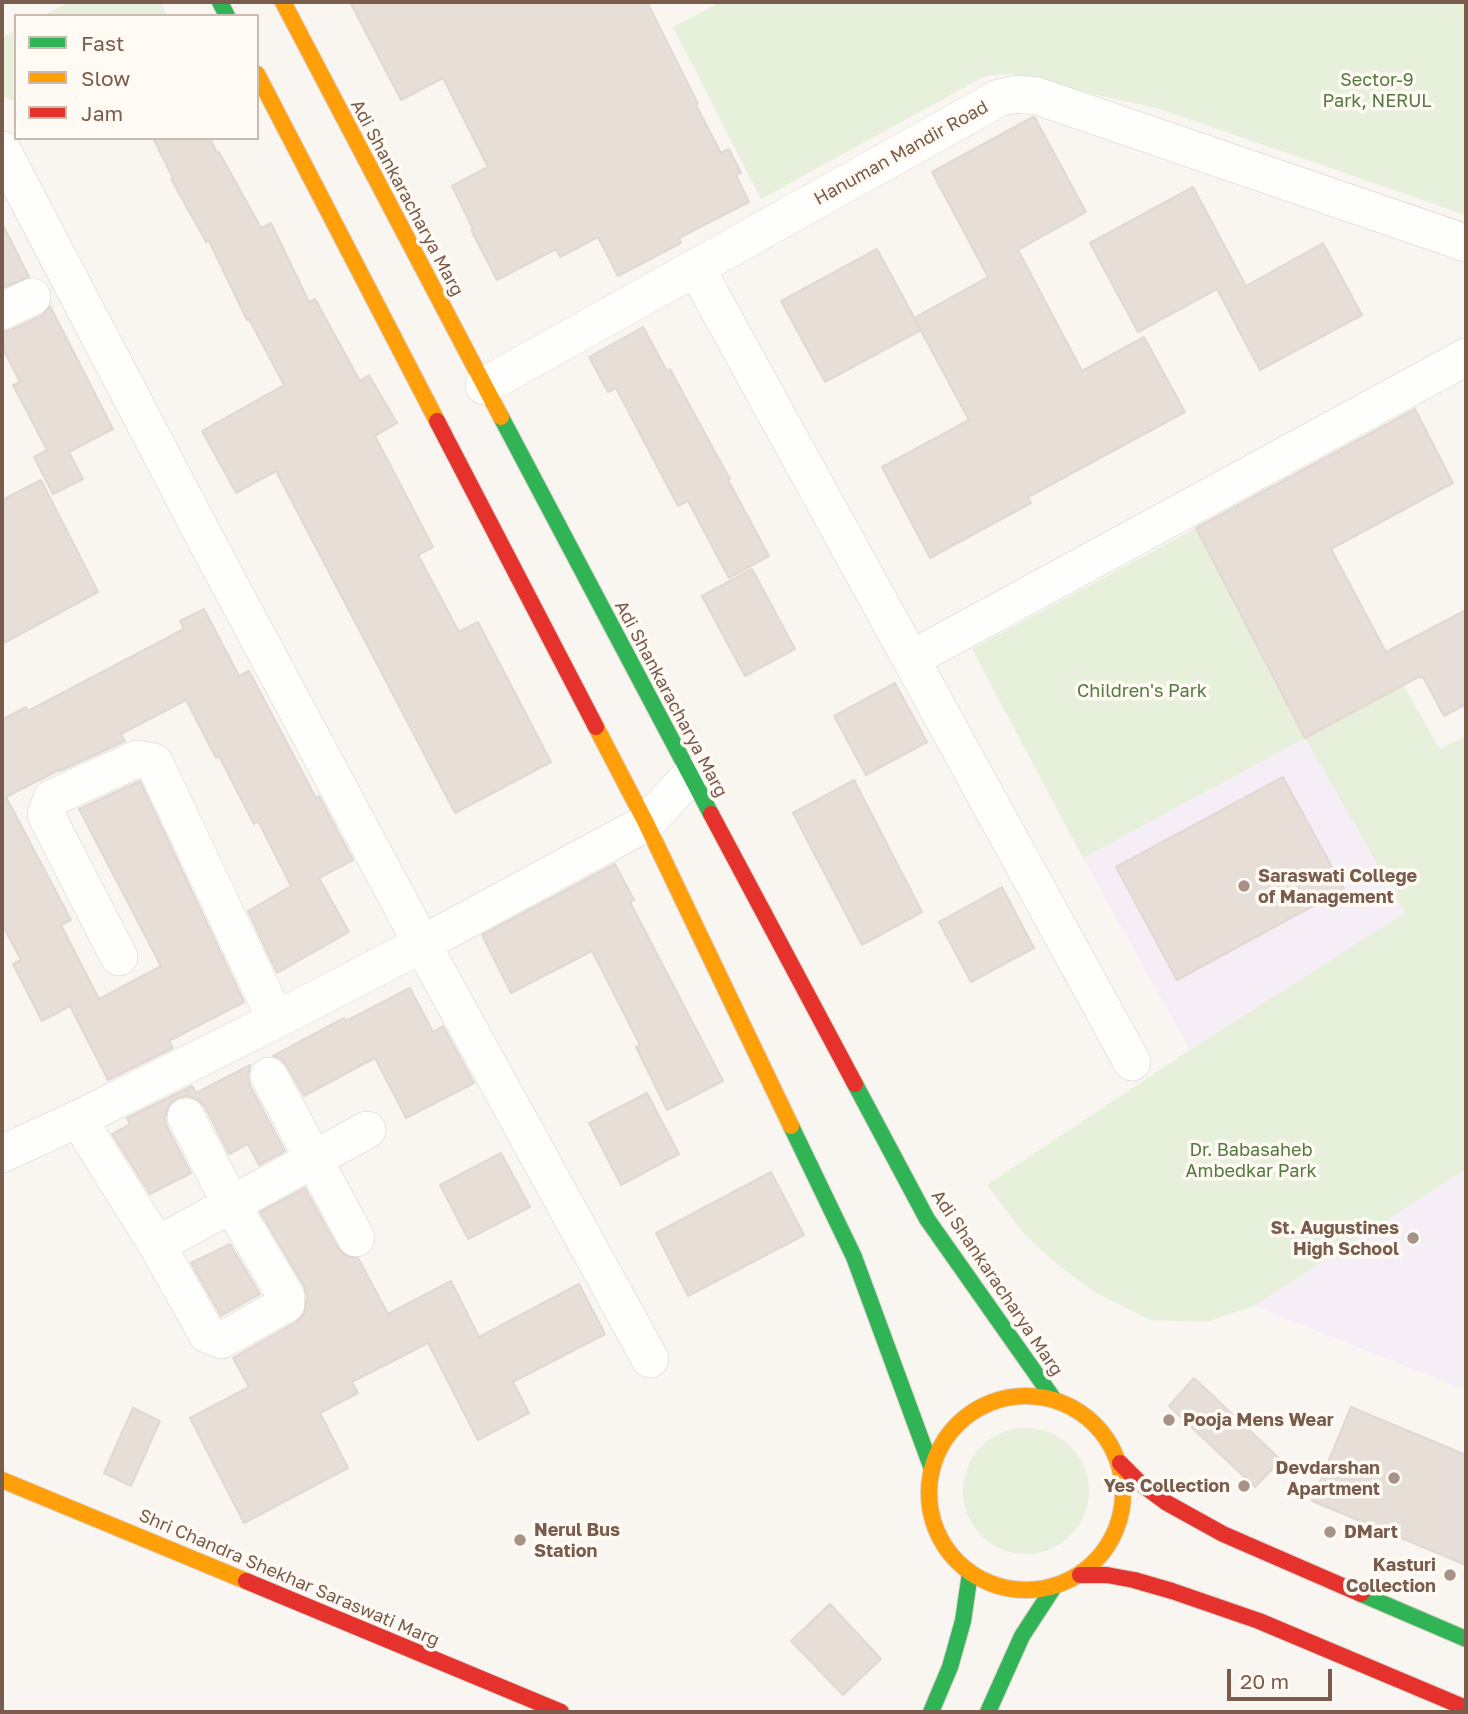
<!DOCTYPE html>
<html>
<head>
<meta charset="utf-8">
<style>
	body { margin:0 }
	#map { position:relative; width:1468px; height:1714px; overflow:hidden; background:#f9f5f0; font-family:"Golos Text",sans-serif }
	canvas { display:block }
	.frame { position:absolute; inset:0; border:4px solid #7a5c4d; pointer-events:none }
	.legend { position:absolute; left:14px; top:14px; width:245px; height:126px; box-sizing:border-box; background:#fffaf3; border:2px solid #cabbb1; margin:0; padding:9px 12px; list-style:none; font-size:21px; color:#7a5c4d }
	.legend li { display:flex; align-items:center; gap:14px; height:35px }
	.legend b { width:35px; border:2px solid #cabbb1 }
	.scale { position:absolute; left:1227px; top:1669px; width:105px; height:32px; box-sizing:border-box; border:4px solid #7a5c4d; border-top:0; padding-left:9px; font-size:21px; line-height:24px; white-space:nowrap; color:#7a5c4d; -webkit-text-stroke:5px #fffaf3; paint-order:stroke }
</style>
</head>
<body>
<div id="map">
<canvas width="1468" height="1714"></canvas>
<div class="frame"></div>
<ul class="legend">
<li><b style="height:9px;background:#30b455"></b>Fast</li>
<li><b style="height:9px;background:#ff9f0a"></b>Slow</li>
<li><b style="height:9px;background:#e5322d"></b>Jam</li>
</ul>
<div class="scale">20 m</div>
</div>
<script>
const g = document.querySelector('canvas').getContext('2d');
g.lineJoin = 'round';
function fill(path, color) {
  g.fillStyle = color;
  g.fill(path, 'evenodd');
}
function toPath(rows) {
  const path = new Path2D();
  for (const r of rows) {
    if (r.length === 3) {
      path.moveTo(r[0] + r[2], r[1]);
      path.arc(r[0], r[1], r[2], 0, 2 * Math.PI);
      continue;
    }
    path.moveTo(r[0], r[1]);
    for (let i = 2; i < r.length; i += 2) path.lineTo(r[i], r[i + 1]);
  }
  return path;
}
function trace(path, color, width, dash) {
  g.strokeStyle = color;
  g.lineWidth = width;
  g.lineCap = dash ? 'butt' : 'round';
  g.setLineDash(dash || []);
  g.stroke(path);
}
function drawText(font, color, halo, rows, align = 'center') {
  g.font = font + ' "Golos Text",sans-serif';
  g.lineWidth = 7;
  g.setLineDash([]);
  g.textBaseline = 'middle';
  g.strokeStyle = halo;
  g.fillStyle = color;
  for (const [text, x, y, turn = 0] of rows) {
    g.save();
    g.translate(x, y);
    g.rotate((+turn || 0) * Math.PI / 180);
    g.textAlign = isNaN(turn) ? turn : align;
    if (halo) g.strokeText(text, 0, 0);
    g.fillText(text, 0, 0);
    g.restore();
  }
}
fill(toPath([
	[1305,738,1405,914,1190,1050,1083,858],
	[1466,1169,1466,1390,1254,1306]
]), '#f6eef6');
fill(toPath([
	[69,2,160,2,167,16,43,16],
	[721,2,1466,2,1466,215,1160,109,1036,81,1012,74,985,76,761,199,673,27],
	[16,30,16,102,2,96,2,38],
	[1196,528,1305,738,1403,685,1440,749,1466,736,1466,1169,1254,1306,1207,1322,1150,1320,1096,1293,1059,1266,1025,1235,987,1185,1190,1050,1405,913,1305,738,1083,858,972,649],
	[1026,1491,63]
]), '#e7f0db');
const building = toPath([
	[350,2,647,2,698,104,696,105,721,153,729,149,741,173,736,175,749,202,679,238,681,243,618,276,598,237,560,257,556,249,497,280,471,230,473,229,452,186,488,167,443,78,401,100,350,2],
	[1033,117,1035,118,1086,212,1018,250,1082,371,1144,337,1185,412,1028,497,1031,503,930,558,882,467,969,420,914,318,988,277,932,172,1033,117],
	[153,138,210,138,217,153,219,152,261,228,271,223,309,302,315,299,360,381,369,375,397,423,375,436,433,547,418,555,459,632,478,622,551,762,455,813,276,471,236,493,202,431,284,385,249,319,247,320,209,241,206,242,171,179,173,178,153,138],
	[1193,187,1246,286,1323,243,1362,315,1260,370,1217,289,1138,332,1090,243,1193,187],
	[2,223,29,277,2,288,2,223],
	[877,249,921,330,825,382,781,301,877,249],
	[50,306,113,429,69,452,83,479,53,494,34,457,47,450,13,385,20,382,2,347,2,332,11,330,41,316,50,306],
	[643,327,667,371,670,369,709,441,730,479,728,480,769,556,729,578,688,501,678,506,616,388,608,392,589,357,643,327],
	[1415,409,1453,483,1331,549,1386,652,1466,610,1466,704,1444,716,1423,677,1421,678,1420,676,1305,738,1196,528,1415,409],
	[41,480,98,592,2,644,2,500,41,480],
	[752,569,795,649,745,676,702,596,752,569],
	[204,609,239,676,249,671,316,798,319,796,353,860,319,878,349,932,277,973,248,911,291,886,258,821,254,824,219,756,216,758,186,700,121,734,125,741,60,771,59,770,6,797,71,920,61,925,99,999,161,966,79,809,140,781,244,1002,169,1041,173,1048,108,1080,70,1006,42,1021,13,964,21,960,2,924,2,720,26,707,28,711,184,629,180,621,204,609],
	[895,683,927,742,866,775,834,716,895,683],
	[1283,777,1344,889,1177,980,1116,867,1283,777],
	[854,780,922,912,862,945,793,813,854,780],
	[615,864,634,900,630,902,723,1081,667,1110,636,1047,640,1045,592,951,511,993,482,935,615,864],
	[1002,887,1034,948,971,982,939,922,1002,887],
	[410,988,433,1032,443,1026,474,1083,406,1118,375,1058,304,1096,287,1066,281,1059,273,1056,344,1018,346,1021,410,988],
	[250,1065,248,1076,250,1086,285,1151,259,1165,248,1144,229,1154,205,1107,198,1100,188,1096,177,1098,169,1105,165,1117,167,1127,191,1173,150,1194,112,1134,130,1124,127,1118,192,1086,196,1093,250,1065],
	[647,1093,679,1154,621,1185,589,1123,647,1093],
	[501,1153,530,1207,468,1239,440,1185,501,1153],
	[771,1172,804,1235,688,1296,656,1233,771,1172],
	[305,1188,338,1248,346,1256,358,1258,388,1314,451,1281,479,1337,579,1284,605,1334,513,1382,529,1413,478,1440,428,1343,352,1382,358,1393,320,1413,348,1468,244,1523,190,1418,249,1387,233,1358,296,1322,304,1314,307,1296,304,1286,260,1212,305,1188],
	[230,1244,260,1294,221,1316,191,1263,230,1244],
	[1194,1378,1281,1460,1255,1487,1169,1406,1194,1378],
	[1351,1407,1466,1455,1466,1565,1312,1501,1351,1407],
	[133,1408,160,1421,131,1486,104,1473,133,1408],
	[830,1604,881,1659,843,1695,791,1641,830,1604]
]);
fill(building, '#e6ded7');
trace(building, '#e2d8d2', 2);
const street = toPath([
	[2,150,208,544,422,944,276,1020,80,1118,2,1154],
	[696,268,1132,1062],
	[2,311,32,297],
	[484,386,999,98,1017,94,1037,96,1466,243],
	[911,659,1466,357],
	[119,957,46,815,52,798,137,759,154,762,276,1020],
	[269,1076,356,1238],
	[80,1118,90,1138,157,1245,367,1130],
	[157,1245,207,1334,222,1340,286,1304,286,1296,231,1204,186,1117],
	[650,1359,422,944,646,823,690,776]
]);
const fast = toPath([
	[220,2,227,16],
	[501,417,711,814],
	[855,1084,927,1219,1053,1398],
	[791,1126,854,1257,932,1469],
	[1361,1594,1466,1639],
	[931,1712,950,1667,963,1621,970,1573],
	[988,1712,1022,1636,1054,1587]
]);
const slow = toPath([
	[283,2,501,417],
	[257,74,437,421],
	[596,727,646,823,791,1126],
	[1026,1493,97],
	[2,1480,246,1581]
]);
const jam = toPath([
	[437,421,596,727],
	[711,814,855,1084],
	[1120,1463,1140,1483,1167,1503,1223,1534,1361,1594],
	[1080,1575,1107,1575,1134,1580,1172,1591,1259,1621,1466,1708],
	[246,1581,561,1712]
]);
trace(street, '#d7d1cb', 38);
trace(fast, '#d9d2cb', 18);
trace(slow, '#d9d2cb', 18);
trace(jam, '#d9d2cb', 18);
trace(street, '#fefefd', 37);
trace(fast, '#30b455', 16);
trace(slow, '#ff9f0a', 16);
trace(jam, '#e5322d', 16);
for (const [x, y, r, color] of [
	[1244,886,7,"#a69286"],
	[1413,1238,7,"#a69286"],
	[1169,1420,7,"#a69286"],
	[1394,1478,7,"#a69286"],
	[1244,1486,7,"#a69286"],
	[1330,1532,7,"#a69286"],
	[520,1540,7,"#a69286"],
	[1450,1575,7,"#a69286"]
]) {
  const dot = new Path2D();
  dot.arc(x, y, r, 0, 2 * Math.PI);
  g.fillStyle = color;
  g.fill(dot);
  trace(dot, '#fffaf3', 2.5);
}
drawText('18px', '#537a41', '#fffaf3', [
	["Sector-9",1377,80],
	["Park, NERUL",1377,101],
	["Children's Park",1142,691],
	["Dr. Babasaheb",1251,1150],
	["Ambedkar Park",1251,1171]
]);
drawText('18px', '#7a5c4d', '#fffaf3', [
	["Hanuman Mandir Road",901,153,-29],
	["Adi Shankaracharya Marg",407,198,62],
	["Adi Shankaracharya Marg",671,699,62],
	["Adi Shankaracharya Marg",997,1283,56],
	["Shri Chandra Shekhar Saraswati Marg",289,1578,23]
]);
drawText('bold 18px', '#7a5c4d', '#fffaf3', [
	["Saraswati College",1258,876],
	["of Management",1258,897],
	["St. Augustines",1399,1228,"right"],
	["High School",1399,1249,"right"],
	["Pooja Mens Wear",1183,1420],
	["Devdarshan",1380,1468,"right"],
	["Apartment",1380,1489,"right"],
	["Yes Collection",1230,1486,"right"],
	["Nerul Bus",534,1530],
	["Station",534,1551],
	["DMart",1344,1532],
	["Kasturi",1436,1565,"right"],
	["Collection",1436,1586,"right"]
], 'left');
</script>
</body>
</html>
